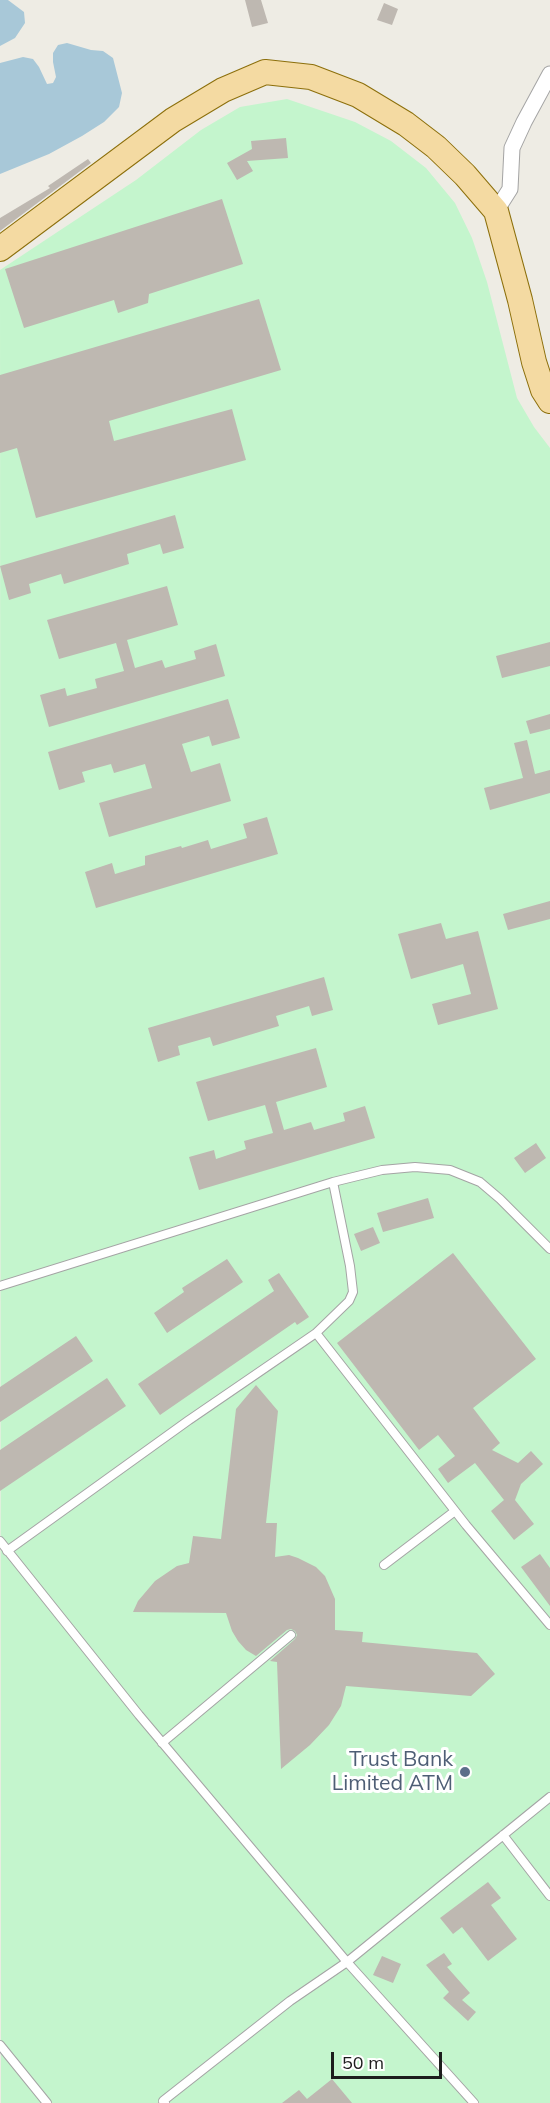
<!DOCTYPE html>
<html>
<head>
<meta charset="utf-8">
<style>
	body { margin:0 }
	#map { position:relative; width:550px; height:2103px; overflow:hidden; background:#eeece4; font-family:Mulish,sans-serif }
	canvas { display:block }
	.scale { position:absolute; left:331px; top:2052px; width:111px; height:27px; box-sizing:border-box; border:3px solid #1d1d1d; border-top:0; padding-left:8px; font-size:18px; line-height:21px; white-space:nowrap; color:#1d1d1d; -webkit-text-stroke:4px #fff; paint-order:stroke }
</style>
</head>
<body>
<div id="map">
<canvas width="550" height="2103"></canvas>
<div class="scale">50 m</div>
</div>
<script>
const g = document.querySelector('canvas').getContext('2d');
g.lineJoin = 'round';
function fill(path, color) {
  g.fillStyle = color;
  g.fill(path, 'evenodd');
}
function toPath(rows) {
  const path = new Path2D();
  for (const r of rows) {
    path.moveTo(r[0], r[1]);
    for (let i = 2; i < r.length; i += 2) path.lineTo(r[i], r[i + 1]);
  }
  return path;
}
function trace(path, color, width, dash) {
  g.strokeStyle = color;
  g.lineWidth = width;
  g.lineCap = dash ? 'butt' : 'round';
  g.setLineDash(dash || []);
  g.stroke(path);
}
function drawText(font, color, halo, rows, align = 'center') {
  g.font = font + ' Mulish,sans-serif';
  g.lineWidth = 6;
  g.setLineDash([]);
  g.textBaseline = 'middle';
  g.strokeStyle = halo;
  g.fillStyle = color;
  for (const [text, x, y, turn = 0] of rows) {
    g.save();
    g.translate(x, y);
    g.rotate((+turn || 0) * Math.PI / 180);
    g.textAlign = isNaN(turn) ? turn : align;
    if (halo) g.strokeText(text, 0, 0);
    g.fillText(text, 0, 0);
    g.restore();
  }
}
fill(toPath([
	[287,99,355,122,391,141,426,168,455,203,472,238,487,282,517,398,534,427,550,448,550,2103,1,2103,0,270,136,180,201,130,240,107]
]), '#c4f5cd');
fill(toPath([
	[0,0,8,0,24,12,25,23,15,38,0,46],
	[67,43,91,50,103,51,113,58,122,93,119,107,104,122,82,136,49,154,0,174,0,63,23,57,33,59,39,67,47,84,53,83,56,77,53,62,53,53,58,45]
]), '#a8c8d8');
fill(toPath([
	[245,0,261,0,268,23,252,27],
	[384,3,398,9,392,25,377,20],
	[286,138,288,158,247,161,253,171,237,180,227,163,252,149,251,141],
	[88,159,91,163,0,231,0,218,50,188,48,186],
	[222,199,243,264,149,294,148,303,118,313,114,300,24,328,5,269],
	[259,299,281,370,109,421,114,441,232,409,246,460,36,518,17,448,0,453,0,375],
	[175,515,184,548,163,554,160,544,127,554,129,564,64,584,61,574,29,584,31,593,9,600,0,566],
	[167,586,178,625,127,640,135,668,162,660,165,668,196,659,194,651,216,644,225,676,49,727,40,695,65,688,67,696,97,688,95,679,124,671,116,643,59,659,47,620],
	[550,642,550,666,502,678,496,656],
	[228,699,240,738,212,746,209,736,182,744,191,772,220,763,231,801,109,837,99,803,152,788,145,764,114,773,111,764,82,772,85,782,59,790,48,752],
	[550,714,550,729,530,734,526,721],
	[527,740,535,774,550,770,550,793,490,810,484,788,523,778,514,743],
	[267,817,278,854,96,908,85,872,112,863,115,874,145,865,145,856,181,846,182,848,208,840,211,849,247,838,243,824],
	[550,901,550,919,508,930,503,914],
	[441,923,446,939,478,931,498,1009,438,1025,432,1004,471,994,463,964,411,979,398,934],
	[324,977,333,1010,312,1016,309,1006,276,1016,279,1026,213,1046,210,1037,178,1046,180,1055,158,1062,148,1028],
	[316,1048,327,1087,276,1102,284,1130,311,1122,314,1130,345,1121,343,1113,365,1106,375,1138,199,1190,189,1157,214,1150,216,1159,246,1149,244,1141,273,1133,265,1105,208,1121,196,1082],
	[536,1143,546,1158,525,1173,514,1158],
	[428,1198,434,1218,383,1232,377,1213],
	[373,1227,380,1243,361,1251,354,1234],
	[453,1253,536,1359,473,1408,500,1443,492,1450,518,1463,531,1451,543,1464,521,1484,515,1500,534,1524,514,1540,491,1511,504,1500,475,1463,448,1483,438,1469,455,1456,438,1435,419,1450,337,1343],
	[227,1259,243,1282,167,1333,154,1313,184,1292,182,1288],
	[279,1273,309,1317,297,1325,295,1322,160,1415,138,1384,274,1291,268,1280],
	[76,1336,93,1361,0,1422,0,1387],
	[107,1378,126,1406,0,1491,0,1450],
	[256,1385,278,1411,266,1523,277,1523,275,1557,289,1555,298,1558,316,1567,325,1576,335,1599,335,1630,363,1632,362,1642,477,1653,495,1674,471,1696,346,1686,341,1706,329,1725,310,1745,281,1769,277,1662,270,1661,295,1639,297,1635,295,1631,291,1629,287,1630,256,1656,246,1650,238,1641,232,1631,226,1613,133,1612,138,1601,155,1581,177,1566,189,1563,193,1536,221,1539,236,1409],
	[540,1554,550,1568,550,1606,521,1567],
	[488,1882,501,1898,491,1905,517,1939,488,1961,462,1927,453,1934,440,1918],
	[444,1953,452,1964,447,1967,470,1993,462,2000,476,2012,468,2021,443,1998,449,1992,426,1965],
	[382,1956,401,1964,393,1983,373,1975],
	[332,2079,352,2103,282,2103,299,2090,307,2099]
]), '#beb8b1');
const service = toPath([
	[0,1286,333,1182,382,1170,415,1167,450,1170,480,1182,500,1199,550,1249],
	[316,1333,349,1301,353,1292,350,1266,333,1182],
	[0,1541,139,1715,347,1962,550,1797],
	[7,1551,189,1420,316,1333,466,1525,550,1625],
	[384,1565,455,1511],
	[162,1743,291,1635],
	[503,1835,550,1896],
	[0,2045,47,2103],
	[165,2103,163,2101,290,2001,347,1962,474,2103]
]);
const minor = toPath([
	[496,211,510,189,512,148,524,122,550,74]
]);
const primary = toPath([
	[0,249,173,120,223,90,265,72,311,77,358,95,406,124,436,147,465,175,496,211,520,300,534,362,543,390,550,401]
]);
trace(service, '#a4a4a4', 10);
trace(minor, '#a4a4a4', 17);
trace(primary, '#8c6f0b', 26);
trace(service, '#fff', 8);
trace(minor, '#fff', 15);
trace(primary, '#f4daa2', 24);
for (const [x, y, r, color] of [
	[465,1772,6,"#5c6f8a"]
]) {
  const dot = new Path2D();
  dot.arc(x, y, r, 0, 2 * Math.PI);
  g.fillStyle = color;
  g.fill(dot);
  trace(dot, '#fff', 2);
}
drawText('21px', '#4e5e75', '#fff', [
	["Trust Bank",453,1760],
	["Limited ATM",453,1784]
], 'right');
</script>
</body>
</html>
